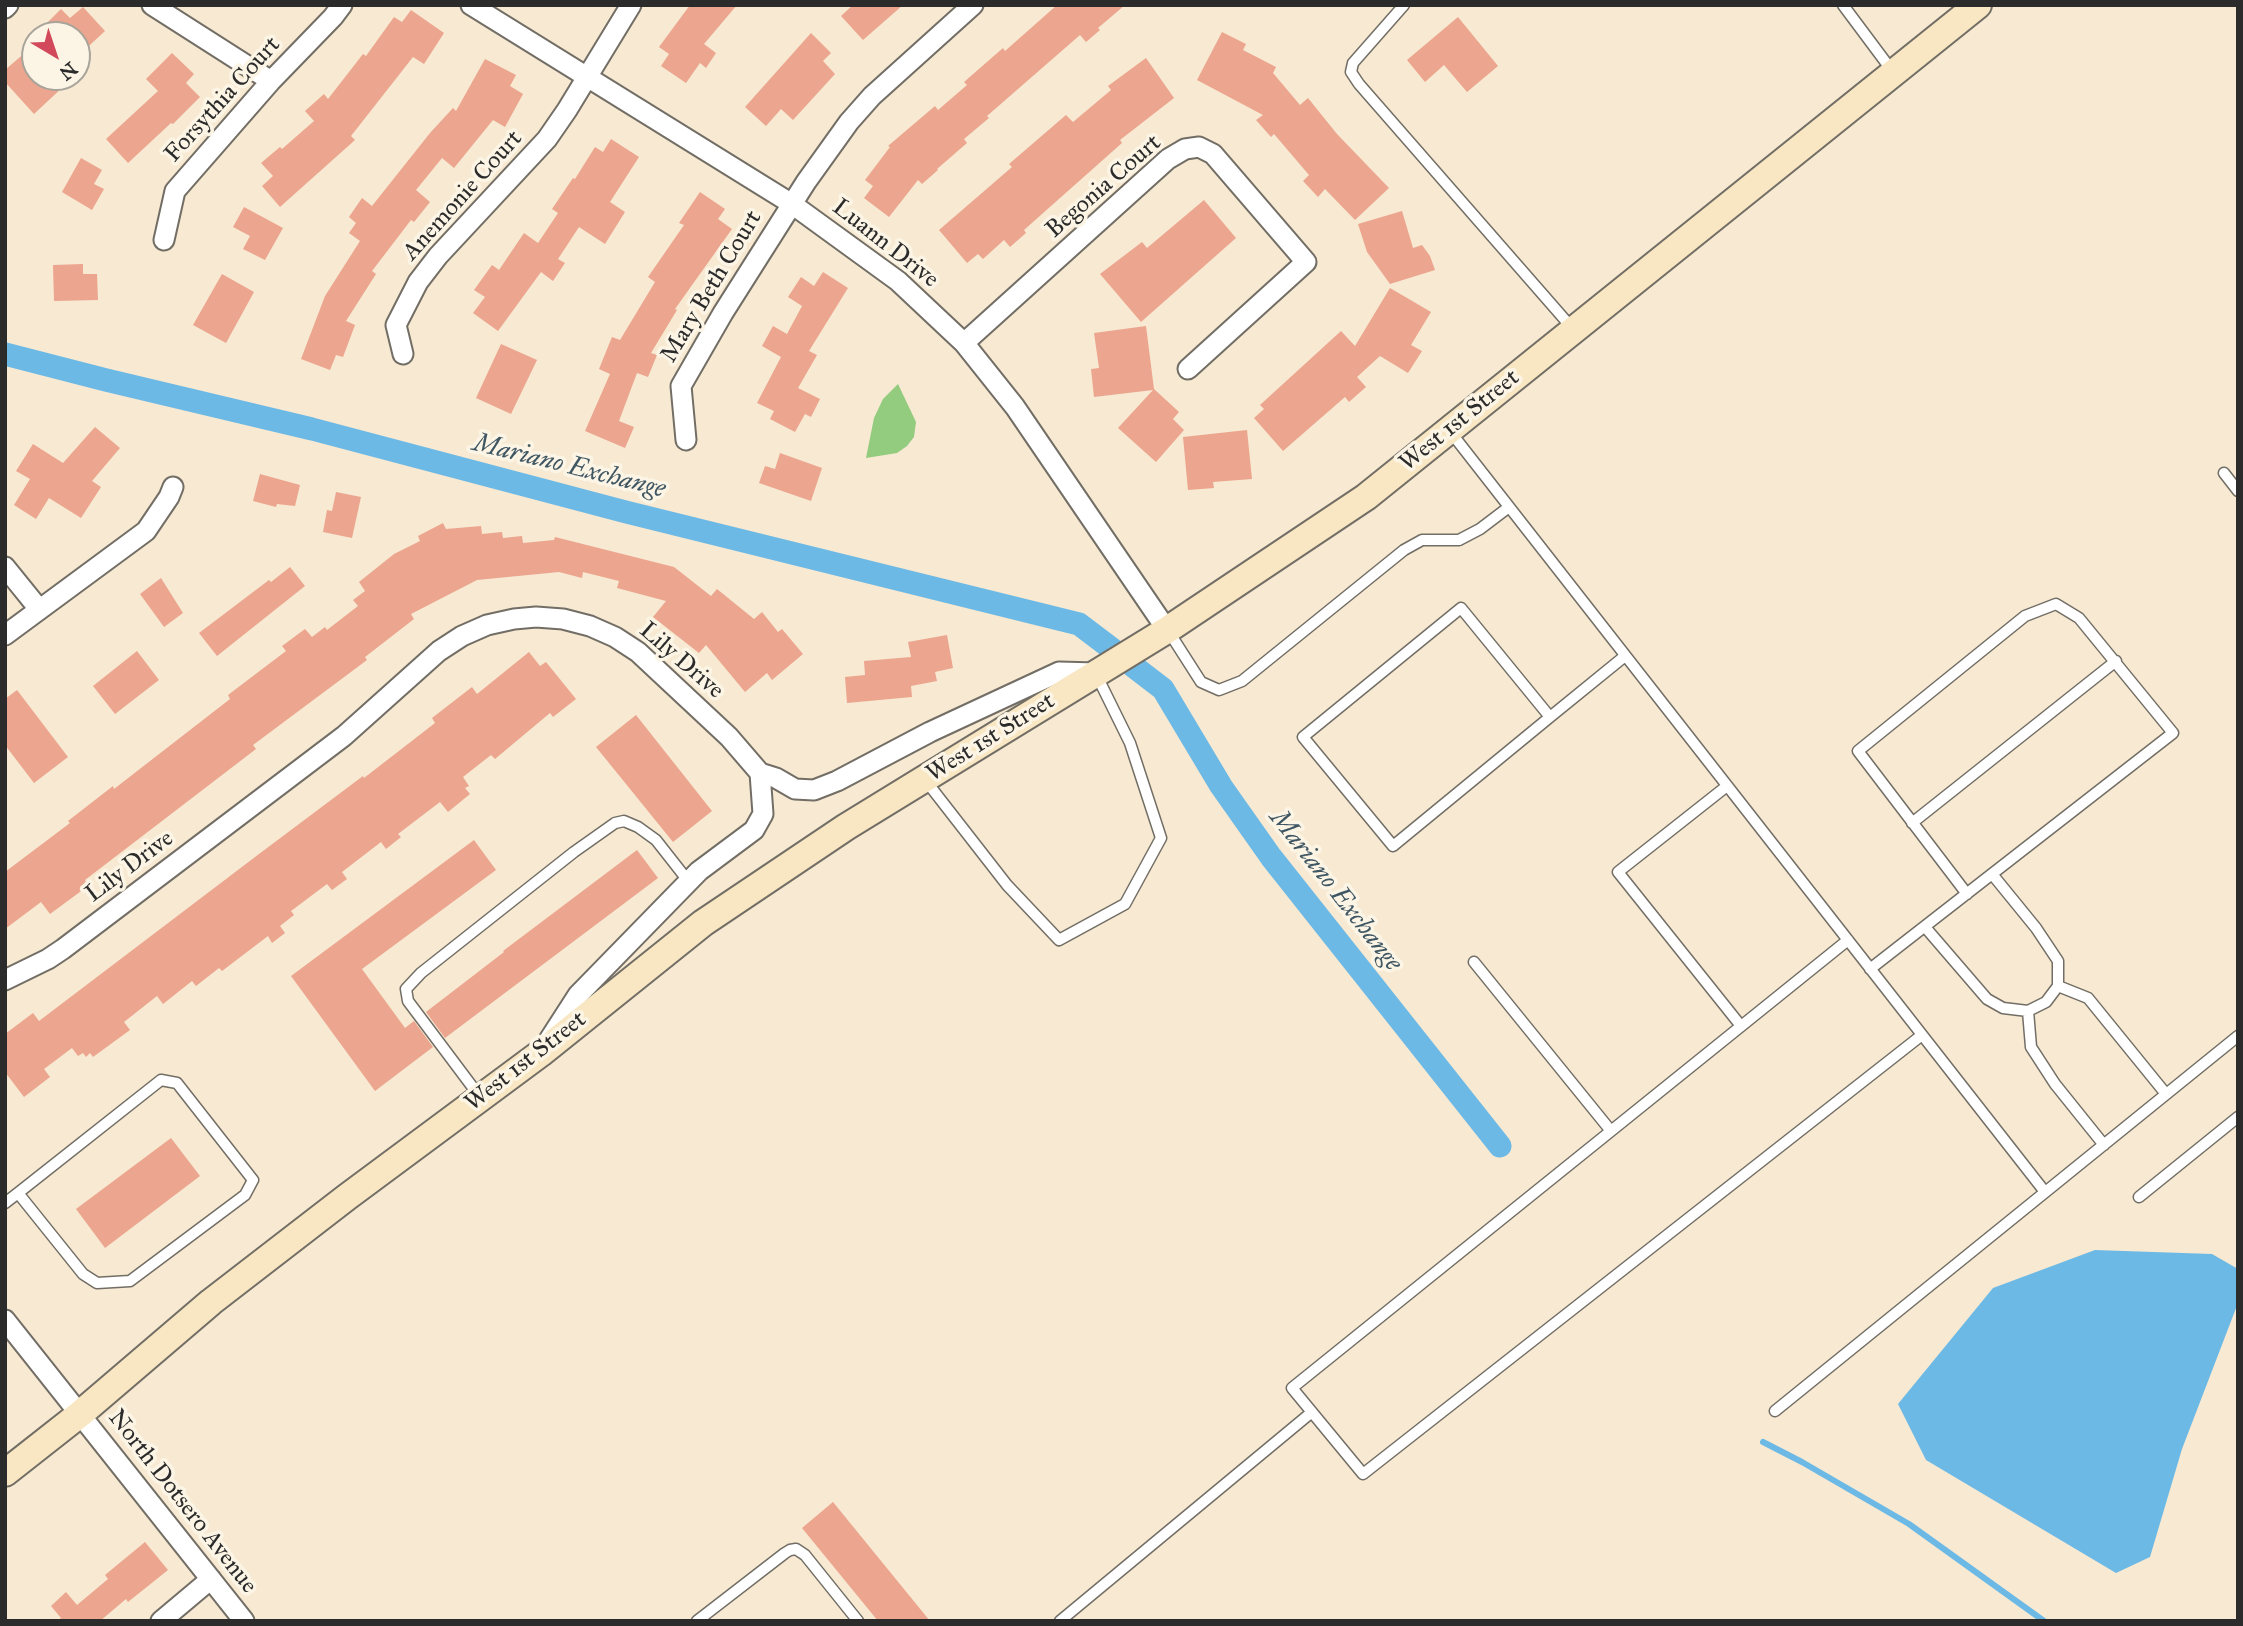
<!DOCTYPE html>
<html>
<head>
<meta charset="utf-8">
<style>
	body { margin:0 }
	#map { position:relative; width:2243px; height:1626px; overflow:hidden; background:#f7e9d2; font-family:"IM FELL Great Primer",serif }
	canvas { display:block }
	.frame { position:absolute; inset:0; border:7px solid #2b2b2b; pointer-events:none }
	.north { position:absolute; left:21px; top:21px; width:70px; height:70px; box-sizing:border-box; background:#fcf5e5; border:2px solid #a8a49b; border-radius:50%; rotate:141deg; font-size:19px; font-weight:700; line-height:28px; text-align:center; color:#2b2b2b }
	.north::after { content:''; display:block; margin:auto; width:24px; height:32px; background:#d1495b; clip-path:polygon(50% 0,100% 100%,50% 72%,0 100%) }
</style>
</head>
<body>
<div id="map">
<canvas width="2243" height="1626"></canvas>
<div class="frame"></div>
<div class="north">N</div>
</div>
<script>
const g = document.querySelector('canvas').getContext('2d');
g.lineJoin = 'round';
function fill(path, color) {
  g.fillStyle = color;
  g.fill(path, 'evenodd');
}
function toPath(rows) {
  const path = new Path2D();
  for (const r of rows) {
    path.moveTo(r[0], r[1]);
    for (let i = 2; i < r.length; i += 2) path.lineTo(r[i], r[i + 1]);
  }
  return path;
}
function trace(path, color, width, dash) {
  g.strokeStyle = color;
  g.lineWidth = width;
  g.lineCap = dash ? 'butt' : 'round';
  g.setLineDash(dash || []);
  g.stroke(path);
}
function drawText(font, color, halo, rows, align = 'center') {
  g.font = font + ' "IM FELL Great Primer",serif';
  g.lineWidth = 7;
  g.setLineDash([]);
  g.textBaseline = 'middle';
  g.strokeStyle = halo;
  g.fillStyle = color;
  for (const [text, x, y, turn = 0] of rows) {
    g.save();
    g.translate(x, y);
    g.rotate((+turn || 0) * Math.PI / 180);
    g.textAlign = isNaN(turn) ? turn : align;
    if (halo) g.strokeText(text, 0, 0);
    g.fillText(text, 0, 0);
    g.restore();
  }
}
fill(toPath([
	[898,384,916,422,914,437,907,446,897,453,866,458,874,418,883,399]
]), '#93cb7f');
fill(toPath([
	[2095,1250,2212,1254,2238,1269,2238,1303,2182,1449,2150,1557,2116,1573,1926,1460,1898,1404,1993,1288]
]), '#6db9e6');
trace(toPath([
	[1763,1442,1802,1462,1909,1524,2044,1621]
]), '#6db9e6', 6);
trace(toPath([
	[5,354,106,380,312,429,626,512,1079,624,1112,649],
	[1133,666,1163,689,1221,786,1271,857,1500,1146]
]), '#6db9e6', 23);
fill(toPath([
	[690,5,737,5,704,44,716,53,706,68,700,63,686,83,661,66,669,54,659,47],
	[853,5,903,5,863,40,841,16],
	[1057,5,1125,5,1098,28,1100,30,1086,42,1080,35,987,116,989,118,964,139,967,143,937,169,938,170,922,184,918,180,889,217,864,198,873,186,865,180,890,147,888,146,935,106,938,110,967,85,964,82,1003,48,1005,51],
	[83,7,105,31,77,57,77,35,52,35,45,25,61,9,70,18],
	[411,10,444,33,424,64,413,57,351,136,355,140,280,207,262,186,273,176,261,163,280,147,282,149,314,121,305,111,324,94,328,99,363,54,366,56,394,17,402,22],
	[1458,17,1498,66,1467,92,1444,65,1425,82,1407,60],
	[1222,32,1246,44,1243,50,1276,67,1273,73,1300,105,1308,98,1337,134,1389,188,1355,220,1325,189,1318,197,1303,181,1309,175,1274,134,1271,137,1256,120,1263,115,1197,80],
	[811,33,831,53,823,61,835,74,793,120,781,109,766,126,745,107],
	[35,44,35,77,56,77,64,86,34,114,5,82,5,70],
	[172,53,194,74,186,83,200,97,173,124,171,123,128,163,106,139,158,91,146,79],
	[1146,58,1174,98,1120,140,1122,143,1024,230,1026,233,1010,247,1004,240,983,259,978,254,967,263,939,230,1012,167,1009,164,1066,115,1073,122,1111,90,1108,86],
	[485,59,516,75,510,86,523,94,505,127,493,120,454,168,442,158,416,190,430,202,414,222,411,220,372,271,376,274,346,321,355,325,343,357,336,355,330,370,301,359,325,296,360,241,349,233,356,223,349,217,362,198,372,206,430,133,453,108,456,111],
	[611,139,639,157,610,202,625,212,605,244,579,227,558,259,565,263,553,281,541,272,498,331,473,313,485,297,474,290,492,265,499,270,524,233,538,243,558,213,552,209,573,178,575,179,595,147,603,152],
	[81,158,102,170,94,184,104,189,92,210,62,192],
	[700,192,725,209,718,219,732,229,675,309,677,310,651,353,657,355,648,377,637,373,619,421,634,427,625,448,585,431,610,374,599,369,612,337,620,340,655,282,648,277,684,225,679,223],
	[1204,200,1236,238,1141,322,1100,274,1142,242,1147,248],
	[244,207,283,228,265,260,243,249,250,236,233,227],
	[1402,211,1413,248,1422,245,1430,256,1435,270,1390,284,1367,252,1358,224],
	[83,264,83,274,97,274,98,300,54,301,53,265],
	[823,272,848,288,809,351,817,355,798,388,820,399,811,417,805,414,795,432,770,419,774,411,757,403,781,357,762,346,773,326,787,334,802,306,788,297,801,277,814,286],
	[222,274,254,292,226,343,193,325],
	[1390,288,1431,312,1411,345,1422,351,1408,373,1380,356,1357,377,1366,387,1349,402,1345,397,1283,451,1254,418,1264,409,1260,405,1341,331,1355,346],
	[1146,326,1154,389,1179,412,1173,419,1184,430,1156,462,1118,428,1153,390,1094,397,1091,369,1099,368,1094,333],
	[501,344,537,360,511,414,476,398],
	[95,427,120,448,92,481,101,487,81,518,49,498,36,519,14,505,30,479,16,471,33,444,63,463],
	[1247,430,1252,479,1213,482,1214,488,1188,490,1183,437],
	[780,453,822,468,811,501,759,483,765,466,775,469],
	[260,474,300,485,295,506,277,504,276,507,253,501],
	[336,492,361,497,352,538,323,532,327,510,332,511],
	[443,523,446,529,481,526,482,534,502,532,503,538,522,536,523,543,554,540,555,537,674,567,711,596,717,589,754,619,762,612,778,632,782,629,803,654,772,680,767,673,745,692,706,645,699,653,653,617,666,601,617,588,619,581,583,572,582,578,559,572,477,580,411,614,414,619,365,657,367,660,253,745,256,749,85,880,88,886,50,914,41,902,5,929,5,872,70,823,68,821,113,786,114,789,230,699,228,695,286,651,282,646,305,629,312,637,325,627,327,630,358,606,353,600,365,591,359,582,394,554,420,541,418,536],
	[290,567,305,586,217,656,199,633,269,580,271,582],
	[161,578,183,613,164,627,140,594],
	[947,635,953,668,935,672,937,681,911,686,912,697,847,703,845,677,865,675,864,661,911,657,908,642],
	[137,651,159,680,115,714,93,686],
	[529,652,540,666,546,662,576,699,553,717,550,713,495,759,491,755,463,777,469,786,465,788,470,794,448,812,440,802,398,834,401,837,386,849,381,842,342,872,347,879,332,890,327,884,291,911,294,915,280,926,285,933,272,943,268,936,222,971,219,968,196,986,192,981,163,1004,157,996,124,1022,130,1030,93,1057,90,1053,86,1057,83,1053,78,1056,72,1048,44,1069,50,1077,24,1097,5,1072,5,1034,33,1013,39,1021,259,854,363,776,364,778,435,723,432,718,472,687,477,694],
	[17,690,68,757,34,783,5,745,5,699],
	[636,715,712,811,673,842,596,747],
	[474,840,496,870,362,969,405,1028,414,1021,433,1047,375,1091,291,976],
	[637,850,658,878,445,1038,426,1012,504,952,503,951],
	[171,1138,200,1176,105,1248,76,1209],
	[833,1502,930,1621,878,1621,802,1528],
	[145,1542,168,1570,128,1602,126,1599,100,1621,57,1621,61,1618,51,1606,66,1592,77,1605,108,1579,105,1575]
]), '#eca58e');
const service = toPath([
	[1404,5,1353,63,1351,72,1359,84,1573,329],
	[1843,5,1893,72],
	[1449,430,2045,1192],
	[2224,473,2238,491],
	[1169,632,1201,682,1219,690,1242,681,1404,550,1422,540,1459,540,1480,529,1509,507],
	[1550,717,1461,608,1303,737,1393,846,1550,717,1625,656],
	[926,781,1007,885,1059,940,1125,904,1161,838,1130,743,1096,674],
	[1727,786,1618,872,1741,1026],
	[1912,823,2116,661],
	[1925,927,1987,999,2003,1008,2028,1011,2046,1002,2058,986,2058,961,2036,928,1992,874],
	[1848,940,1292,1388,1363,1474,1922,1035],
	[1474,962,1611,1131],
	[1870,969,2173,733,2079,618,2056,604,2025,616,1858,751,1967,894],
	[2058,986,2088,998,2166,1094],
	[2028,1011,2031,1047,2055,1084,2104,1145],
	[480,1097,408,1001,406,989,421,973,574,852,615,823,624,821,638,827,656,840,689,882],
	[2139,1197,2238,1117],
	[5,1203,18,1193,161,1080,177,1083,253,1180,245,1195,130,1281,97,1283,83,1274,18,1193],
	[1775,1411,2238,1036],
	[697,1621,785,1553,790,1550,796,1549,805,1555,858,1621],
	[1060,1621,1312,1412]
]);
const minor = toPath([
	[152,5,271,81],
	[471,5,792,204,898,281,964,343,1015,407,1167,630],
	[5,8,8,5],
	[164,240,175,191,271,81,333,17,342,5],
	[964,343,1168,159,1185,149,1199,147,1213,154,1306,262,1188,369],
	[403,354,396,325,418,282,438,256,547,139,567,110,631,5],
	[686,440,681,386,723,313,806,182,849,122,872,96,973,5],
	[5,567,39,609],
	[5,635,146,531,169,497,173,487],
	[760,773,776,778,795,789,814,790,837,781,930,732,1059,672,1096,673],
	[5,980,48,959,63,949,344,736,439,651,462,636,487,625,514,619,536,617,563,619,590,626,615,637,638,652,729,737,760,773,763,814,754,830,699,871,578,995,549,1040],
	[5,1320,244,1621],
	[161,1621,211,1579]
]);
const secondary = toPath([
	[5,1473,80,1414,211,1302,347,1197,541,1053,703,923,846,827,1167,630,1366,497,1978,5]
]);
trace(service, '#726e65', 13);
trace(minor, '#726e65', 23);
trace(secondary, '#726e65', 30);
trace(service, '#fff', 10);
trace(minor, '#fff', 19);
trace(secondary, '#f9e7c3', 26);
drawText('24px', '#2b2b2b', '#fcf5e5', [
	["Forsythia Court",223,100,-48],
	["Begonia Court",1104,187,-41],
	["Anemonie Court",463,196,-48],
	["Luann Drive",885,244,38],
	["Mary Beth Court",712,287,-59],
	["West 1st Street",1460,421,-39],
	["Lily Drive",681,661,41],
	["West 1st Street",991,738,-32],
	["Lily Drive",130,867,-37],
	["West 1st Street",526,1062,-38],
	["North Dotsero Avenue",182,1502,52]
]);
drawText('italic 26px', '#3f5663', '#fcf5e5', [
	["Mariano Exchange",569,467,14],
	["Mariano Exchange",1335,891,52]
]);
</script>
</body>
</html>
